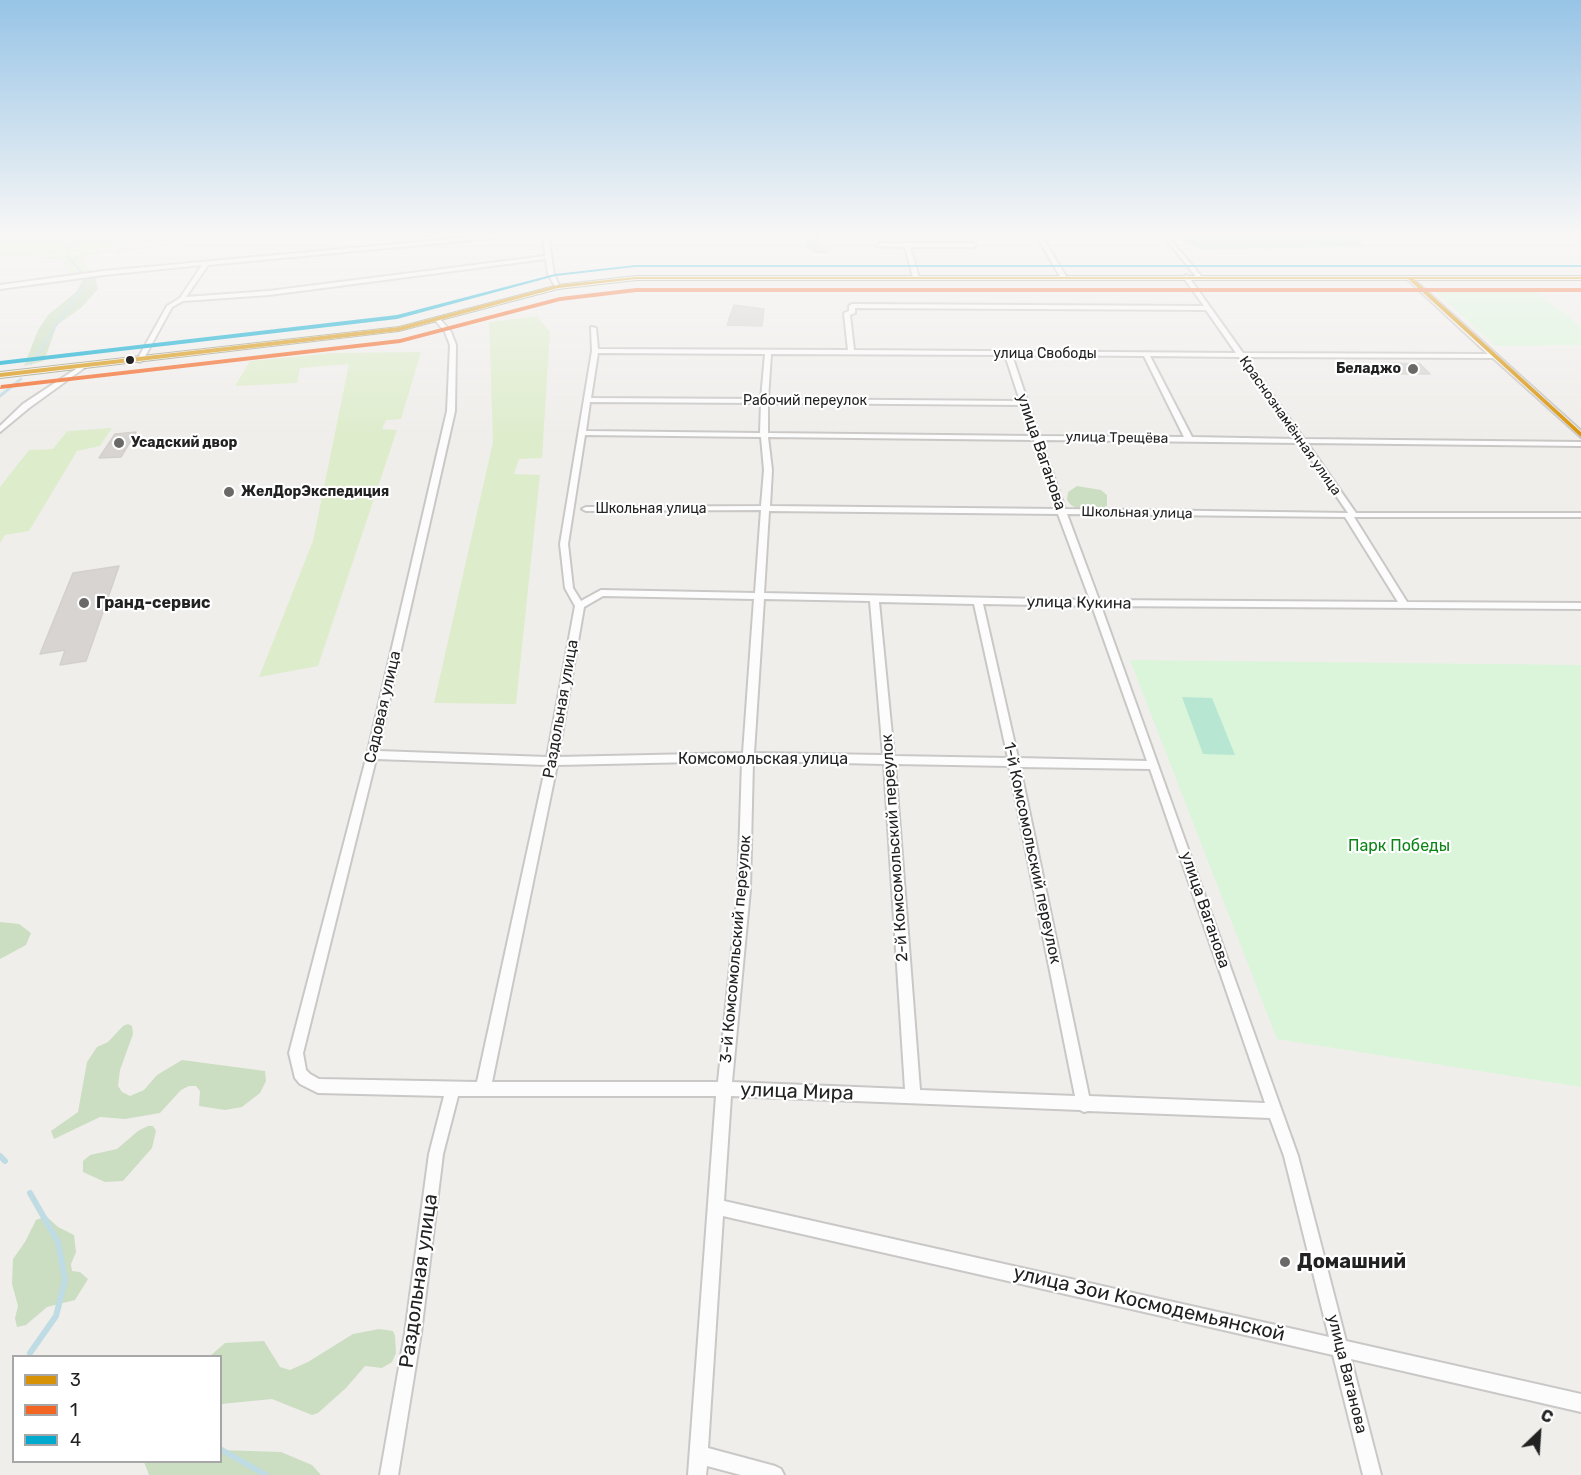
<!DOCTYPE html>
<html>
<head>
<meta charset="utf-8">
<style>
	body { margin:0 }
	#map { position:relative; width:1581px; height:1475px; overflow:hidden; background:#f0eeeb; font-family:Rubik,sans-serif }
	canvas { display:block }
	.legend { position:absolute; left:12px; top:1355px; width:210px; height:108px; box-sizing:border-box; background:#fff; border:2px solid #a7a7a7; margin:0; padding:8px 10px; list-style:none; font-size:18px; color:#222 }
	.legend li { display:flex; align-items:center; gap:12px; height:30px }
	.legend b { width:30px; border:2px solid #a7a7a7 }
	.north { position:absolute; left:1509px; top:1403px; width:60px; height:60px; -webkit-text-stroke:4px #fff; paint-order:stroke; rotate:25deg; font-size:16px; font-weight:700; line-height:24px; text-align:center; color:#222 }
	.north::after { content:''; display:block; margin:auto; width:21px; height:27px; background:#222; clip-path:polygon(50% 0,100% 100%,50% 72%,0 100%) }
</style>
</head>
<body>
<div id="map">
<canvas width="1581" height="1475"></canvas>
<ul class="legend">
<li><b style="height:8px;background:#d79205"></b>3</li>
<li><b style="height:8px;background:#f26522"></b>1</li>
<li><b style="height:8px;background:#00a9ce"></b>4</li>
</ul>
<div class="north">С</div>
</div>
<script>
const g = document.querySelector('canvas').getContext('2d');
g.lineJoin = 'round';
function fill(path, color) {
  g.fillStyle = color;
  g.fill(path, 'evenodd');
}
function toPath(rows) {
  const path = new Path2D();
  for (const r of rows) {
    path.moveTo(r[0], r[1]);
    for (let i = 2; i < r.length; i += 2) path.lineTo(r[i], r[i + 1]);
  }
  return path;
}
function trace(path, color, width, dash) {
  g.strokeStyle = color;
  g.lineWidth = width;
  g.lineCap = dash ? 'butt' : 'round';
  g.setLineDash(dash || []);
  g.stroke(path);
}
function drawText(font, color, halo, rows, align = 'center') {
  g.font = font + ' Rubik,sans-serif';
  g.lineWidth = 4.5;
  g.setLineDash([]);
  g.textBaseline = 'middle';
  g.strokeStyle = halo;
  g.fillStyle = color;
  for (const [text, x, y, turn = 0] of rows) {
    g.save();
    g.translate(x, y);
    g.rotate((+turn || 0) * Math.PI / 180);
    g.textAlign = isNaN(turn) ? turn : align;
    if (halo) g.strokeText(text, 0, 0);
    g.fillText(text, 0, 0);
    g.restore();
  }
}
fill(toPath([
	[0,235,212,235,58,255,0,257],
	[186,241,184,244,126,251,116,256,116,251,81,257,90,272,72,276,61,259,19,260],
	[537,316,550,332,542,458,519,459,514,474,540,475,516,704,434,703,493,442,489,322],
	[421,352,401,419,386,420,382,429,397,430,318,666,259,677,313,541,349,364,300,368,297,383,235,386,250,361,333,353],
	[112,428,100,446,77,451,29,531,5,535,0,543,0,487,29,450,53,449,67,431]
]), '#ddeccb');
fill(toPath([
	[803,235,819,235,821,244,827,246,824,249,828,252,817,254,805,246,806,238,796,237],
	[95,277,98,289,82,307,57,325,44,361,24,366,38,330,48,315,76,292,83,279],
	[1077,486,1101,490,1107,495,1107,506,1095,510,1078,509,1071,505,1067,500,1068,492],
	[0,922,19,924,31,933,26,945,0,959],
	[128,1024,132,1026,133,1034,120,1070,118,1086,122,1092,130,1096,144,1090,157,1075,182,1060,265,1071,266,1081,260,1093,242,1107,225,1110,199,1106,200,1091,196,1086,189,1086,181,1090,160,1113,125,1119,100,1117,54,1139,51,1131,78,1112,87,1062,97,1047,108,1042,123,1026],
	[148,1126,153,1126,156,1131,152,1148,123,1181,105,1182,83,1172,83,1161,90,1155,117,1149,138,1131],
	[46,1216,58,1227,74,1235,76,1252,71,1264,72,1271,80,1272,88,1279,75,1300,47,1307,26,1325,17,1327,15,1318,18,1306,12,1284,13,1259,25,1242,36,1220],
	[379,1329,393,1331,395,1336,396,1353,392,1362,382,1368,365,1366,346,1388,318,1413,312,1415,272,1399,221,1404,220,1356,210,1356,225,1343,264,1341,280,1367,290,1370,308,1362,353,1334],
	[221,1450,281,1452,312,1465,321,1475,149,1475,144,1462,220,1462]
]), '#cbdec1');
fill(toPath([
	[1431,288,1530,288,1581,326,1581,345,1496,346],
	[1130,660,1581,665,1581,1087,1277,1039]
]), '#daf5da');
fill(toPath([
	[1170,235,1458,235,1461,237,1357,239,1365,247,1200,249],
	[1182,697,1212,698,1235,755,1203,754]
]), '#b7e6d2');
trace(toPath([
	[31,364,87,279,67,256,71,244,89,235]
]), '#bfdbe3', 2);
trace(toPath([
	[0,396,21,379]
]), '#bfdbe3', 3);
trace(toPath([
	[0,1156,5,1161],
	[30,1193,58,1242,65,1280,56,1316,30,1353],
	[220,1449,266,1475]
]), '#bfdbe3', 6);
const building = toPath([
	[734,305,764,309,762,326,727,325,734,305],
	[1390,363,1420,364,1430,374,1399,374,1390,363],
	[136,432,121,457,99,458,115,434,136,432],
	[119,566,86,661,60,665,65,650,40,654,73,573,119,566]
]);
fill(building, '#d7d4d2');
trace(building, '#d3d0cc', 1.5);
const street = toPath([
	[493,235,508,235,505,237,208,265,186,297,269,291,545,256,543,235,548,235,554,274,560,288,556,288,548,274,546,259,269,295,183,301,172,307,143,360,140,362,137,360,167,306,180,298,202,265,104,275,0,289,0,285,104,271,493,235],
	[1036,235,1041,235,1067,278,1066,279,1061,278,1036,235],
	[1163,235,1167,235,1201,276,1201,278,1197,278,1163,235],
	[879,243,973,243,976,245,973,247,910,247,919,277,916,279,913,277,905,247,877,246,879,243],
	[1186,275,1188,276,1243,353,1488,354,1406,278,1411,277,1581,431,1581,437,1493,358,1245,357,1304,439,1581,442,1581,446,1307,443,1356,513,1581,513,1581,517,1354,517,1407,602,1581,603,1581,609,1101,606,1298,1156,1346,1341,1581,1394,1581,1412,1351,1359,1381,1475,1363,1475,1333,1355,723,1216,708,1448,775,1466,781,1469,784,1475,741,1475,707,1466,706,1475,688,1475,716,1096,458,1096,443,1154,421,1333,398,1475,380,1475,405,1333,429,1154,444,1096,318,1093,300,1084,295,1078,289,1053,367,755,447,411,450,345,445,332,435,320,440,319,451,332,456,345,455,411,378,751,547,757,575,606,565,588,560,544,592,351,591,327,596,328,598,349,848,350,844,313,849,311,849,306,852,304,1204,306,1183,277,1186,275],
	[855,308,1206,310,1236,353,854,350,850,315,855,313,855,308],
	[598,353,765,354,761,399,591,398,598,353],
	[771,354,1005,355,1020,401,768,399,771,354],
	[1012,355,1144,356,1184,437,1039,436,1012,355],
	[1150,356,1239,357,1296,439,1192,437,1150,356],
	[590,402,761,403,760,433,586,431,590,402],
	[768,403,1022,405,1032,436,768,433,768,403],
	[585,435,761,437,764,470,761,506,586,507,582,509,586,511,761,510,755,593,601,590,581,601,573,588,568,544,585,435],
	[768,437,1034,440,1057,509,770,506,772,470,768,437],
	[1041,440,1300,443,1348,513,1065,509,1041,440],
	[769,511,1058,514,1090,600,764,593,769,511],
	[1067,514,1345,517,1398,602,1099,600,1067,514],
	[603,596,754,599,743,753,558,757,584,607,603,596],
	[764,599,870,601,883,755,754,753,764,599],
	[879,602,974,604,1008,758,894,756,879,602],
	[983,604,1092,606,1147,761,1018,758,983,604],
	[376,759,546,765,477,1082,319,1079,310,1074,306,1070,303,1053,376,759],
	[742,761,738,890,718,1082,492,1082,557,765,742,761],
	[753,761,884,764,905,1089,732,1082,750,890,753,761],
	[895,764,1009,766,1075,1096,920,1090,895,764],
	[1020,767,1150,769,1265,1103,1089,1096,1020,767],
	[731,1096,1080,1110,1084,1112,1088,1111,1270,1118,1284,1156,1329,1337,724,1201,731,1096],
	[82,365,87,366,29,408,0,432,0,426,23,404,82,365]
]);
const secondary = toPath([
	[636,276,1581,276,1581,280,636,280,558,289,399,331,0,378,0,372,399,327,558,285,636,276]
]);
trace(street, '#c9c8c7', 4);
trace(secondary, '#999a82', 2);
fill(street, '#fdfcfc');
fill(secondary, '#f4f4ed');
fill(toPath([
	[636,277,1581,277,1581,279,1414,279,1581,432,1581,437,1408,279,636,279,558,288,399,331,0,377,0,373,399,327,558,285,636,277]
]), '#d79205');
fill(toPath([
	[636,288,1581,288,1581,292,636,292,560,301,400,343,0,389,1,385,400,339,560,297,636,288]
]), '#f26522');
fill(toPath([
	[635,265,1581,265,1581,267,635,267,555,276,397,319,0,365,0,361,397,315,555,274,635,265]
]), '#00a9ce');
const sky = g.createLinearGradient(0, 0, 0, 441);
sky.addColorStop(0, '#97c4e6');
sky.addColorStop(0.53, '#f8f7f6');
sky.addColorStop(1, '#f8f7f600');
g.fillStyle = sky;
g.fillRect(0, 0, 1581, 441);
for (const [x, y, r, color] of [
	[130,360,5,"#222"],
	[1413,369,6,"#6a6968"],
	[119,443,6,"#6a6968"],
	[229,492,6,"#6a6968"],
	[84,603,6,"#6a6968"],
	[1285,1262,6,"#6a6968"]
]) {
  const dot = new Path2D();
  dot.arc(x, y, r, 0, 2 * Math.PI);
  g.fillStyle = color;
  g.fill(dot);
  trace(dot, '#fff', 2);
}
drawText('14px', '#222', '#fff', [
	["улица Свободы",1045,354],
	["Рабочий переулок",805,401],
	["Краснознамённая улица",1290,426,55],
	["улица Трещёва",1117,438,1],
	["Школьная улица",651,509],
	["Школьная улица",1137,513,1]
]);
drawText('bold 14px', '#222', '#fff', [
	["Беладжо",1401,369,"right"],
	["Усадский двор",131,443],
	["ЖелДорЭкспедиция",241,492]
], 'left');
drawText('16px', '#222', '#fff', [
	["улица Ваганова",1041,452,71],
	["улица Кукина",1079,603,1],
	["Садовая улица",383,707,-77],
	["Раздольная улица",561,709,-80],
	["Комсомольская улица",763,759],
	["2-й Комсомольский переулок",895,848,-94],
	["1-й Комсомольский переулок",1032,853,78],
	["улица Ваганова",1205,910,71],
	["3-й Комсомольский переулок",736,949,-85],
	["улица Ваганова",1347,1374,76]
]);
drawText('bold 16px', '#222', '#fff', [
	["Гранд-сервис",96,603]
], 'left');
drawText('16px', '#0c8416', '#fff', [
	["Парк Победы",1399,846]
]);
drawText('20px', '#222', '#fff', [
	["улица Мира",797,1092,2],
	["Раздольная улица",419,1281,-82],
	["улица Зои Космодемьянской",1149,1304,13]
]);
drawText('bold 20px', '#222', '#fff', [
	["Домашний",1297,1262]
], 'left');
</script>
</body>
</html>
